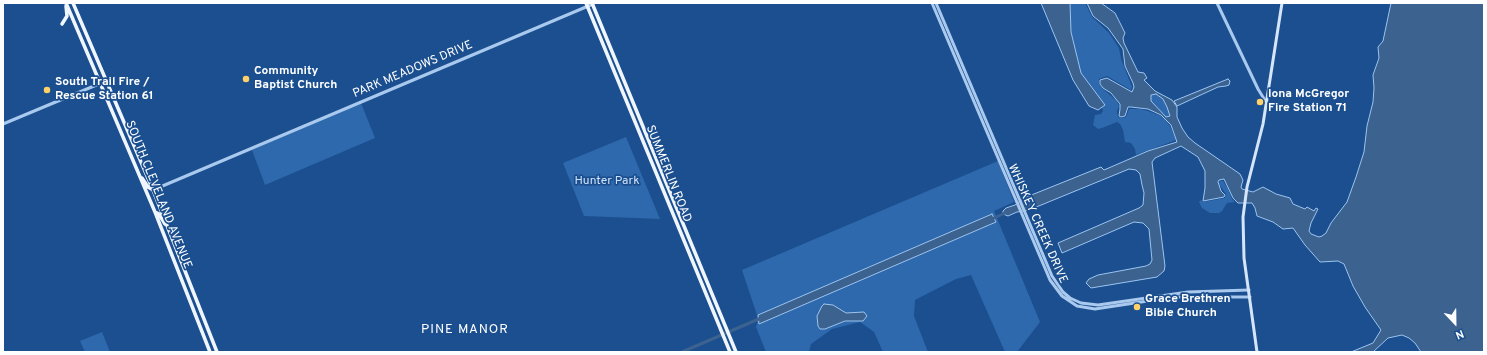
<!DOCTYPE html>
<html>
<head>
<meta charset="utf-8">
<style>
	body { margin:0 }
	#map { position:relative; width:1487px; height:355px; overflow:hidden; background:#1b4f8f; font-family:Overpass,sans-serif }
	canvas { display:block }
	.frame { position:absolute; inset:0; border:4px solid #fff; pointer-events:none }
	.north { position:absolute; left:1435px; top:303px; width:40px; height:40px; -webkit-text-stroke:3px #1b4f8f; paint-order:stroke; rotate:158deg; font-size:11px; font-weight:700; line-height:16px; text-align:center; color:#fff }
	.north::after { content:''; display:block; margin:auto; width:14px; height:18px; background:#fff; clip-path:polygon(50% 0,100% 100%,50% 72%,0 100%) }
</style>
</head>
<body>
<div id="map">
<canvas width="1487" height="355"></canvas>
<div class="frame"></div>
<div class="north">N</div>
</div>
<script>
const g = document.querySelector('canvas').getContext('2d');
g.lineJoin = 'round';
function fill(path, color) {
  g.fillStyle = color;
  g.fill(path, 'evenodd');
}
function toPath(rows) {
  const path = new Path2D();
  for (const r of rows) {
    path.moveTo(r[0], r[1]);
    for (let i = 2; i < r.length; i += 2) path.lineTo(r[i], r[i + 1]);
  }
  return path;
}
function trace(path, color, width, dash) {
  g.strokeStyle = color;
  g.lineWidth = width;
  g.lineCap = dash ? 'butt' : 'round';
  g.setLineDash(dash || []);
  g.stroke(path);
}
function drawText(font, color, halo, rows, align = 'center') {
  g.font = font + ' Overpass,sans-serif';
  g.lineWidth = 3.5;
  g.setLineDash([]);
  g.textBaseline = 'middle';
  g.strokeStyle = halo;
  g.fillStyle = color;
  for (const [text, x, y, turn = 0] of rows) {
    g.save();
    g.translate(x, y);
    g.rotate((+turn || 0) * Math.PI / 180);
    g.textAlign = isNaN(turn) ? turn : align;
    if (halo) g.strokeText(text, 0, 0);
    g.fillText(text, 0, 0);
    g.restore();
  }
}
fill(toPath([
	[1070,3,1085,3,1092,17,1109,33,1119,48,1121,59,1132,87,1131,90,1107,76,1099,79,1099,84,1103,89,1117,101,1119,106,1117,111,1118,117,1122,118,1126,117,1129,109,1140,109,1148,111,1161,116,1165,119,1170,126,1176,140,1136,155,1135,149,1131,143,1125,142,1123,130,1120,124,1117,122,1102,128,1098,129,1093,125,1095,115,1101,114,1103,111,1102,107,1105,105,1081,73,1071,32],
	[1156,93,1163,99,1167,107,1170,116,1166,117,1151,101,1151,95],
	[361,103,375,138,265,185,252,150],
	[626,137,660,219,584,216,563,163],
	[998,161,1014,202,994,211,1040,322,1017,352,1005,352,971,275,956,279,915,300,914,316,928,352,883,352,874,332,860,322,832,329,811,344,809,352,766,352,756,327,757,324,757,315,742,270],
	[1220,181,1223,181,1228,189,1232,199,1235,202,1227,203,1222,211,1219,213,1210,213,1202,208,1199,202,1201,200,1203,202,1225,198,1226,194,1219,184],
	[102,332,110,352,85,352,80,341]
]), '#2e69ad');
const water = toPath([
	[1041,3,1070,3,1071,32,1081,73,1105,105,1098,110,1089,106,1073,80,1041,3],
	[1087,3,1101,3,1115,13,1125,33,1123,38,1124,43,1138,72,1144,73,1147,78,1144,80,1155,91,1172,100,1177,107,1177,117,1182,128,1188,137,1195,143,1240,174,1243,180,1241,187,1242,189,1253,192,1263,187,1276,194,1290,198,1293,204,1305,209,1307,207,1314,211,1316,208,1318,209,1311,223,1309,231,1311,234,1319,237,1322,236,1326,233,1331,223,1347,202,1356,177,1364,152,1367,126,1373,102,1374,88,1373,75,1379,58,1378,47,1383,41,1391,3,1484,3,1484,352,1421,352,1415,343,1409,338,1402,335,1388,338,1373,352,1351,352,1373,343,1381,330,1365,307,1353,286,1344,264,1338,261,1320,262,1305,245,1293,228,1283,229,1273,222,1257,216,1255,208,1252,203,1238,203,1233,198,1224,179,1219,180,1218,182,1221,191,1225,195,1224,197,1203,201,1205,188,1205,171,1198,157,1181,146,1155,158,1152,162,1165,266,1164,271,1157,277,1091,288,1086,283,1089,279,1098,275,1146,266,1150,264,1152,260,1149,229,1143,223,1134,222,1062,253,1058,243,1139,208,1143,205,1144,193,1142,185,1140,174,1136,170,1129,169,1029,210,1017,212,1008,216,1003,214,1003,211,1006,208,1015,205,1024,198,1101,167,1104,170,1148,151,1177,142,1171,125,1161,115,1148,109,1131,107,1128,107,1125,116,1121,117,1119,116,1120,109,1120,104,1111,93,1103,88,1100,84,1100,80,1107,78,1132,92,1134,87,1133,83,1125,66,1123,49,1108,28,1093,16,1087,3],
	[1156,94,1163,99,1167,107,1170,116,1166,117,1151,101,1151,95,1156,94],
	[1228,79,1230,81,1229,85,1226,86,1218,87,1177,106,1174,101,1228,79],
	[992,214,996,222,759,324,758,315,992,214],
	[824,304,833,305,846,313,864,312,867,316,863,321,845,321,825,329,820,329,818,326,817,316,822,306,824,304]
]);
fill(water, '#3c6290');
trace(water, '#9cc4f0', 1);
trace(toPath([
	[992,219,1007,212],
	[682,352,761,318]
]), '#3c6290', 3);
trace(toPath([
	[932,3,1050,280,1062,296,1077,306,1095,309,1174,297,1250,297],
	[936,3,1052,276,1063,292,1070,298,1081,303,1098,305,1188,292,1249,290],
	[1217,3,1258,89,1266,102],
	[3,124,106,81],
	[153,190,593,4]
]), '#a9c9ee', 3);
trace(toPath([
	[1257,352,1244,258,1243,217,1247,187,1263,124,1282,3]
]), '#d6e6fa', 3);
trace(toPath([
	[66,3,155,212,210,352],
	[73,3,153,190,217,352],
	[586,3,730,352],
	[592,3,736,352],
	[62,24,67,16,66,6],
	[142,178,148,187,153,190],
	[155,212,159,214,165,224]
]), '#f0f6ff', 3.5);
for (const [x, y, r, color] of [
	[246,79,4,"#ffd166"],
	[47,90,4,"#ffd166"],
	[1260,102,4,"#ffd166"],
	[1137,307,4,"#ffd166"]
]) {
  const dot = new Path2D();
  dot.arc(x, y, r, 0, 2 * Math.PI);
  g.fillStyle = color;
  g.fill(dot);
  trace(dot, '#1b4f8f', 1.5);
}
drawText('12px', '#fff', '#1b4f8f', [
	["PARK MEADOWS DRIVE",413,70,-23],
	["SUMMERLIN ROAD",668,174,68],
	["SOUTH CLEVELAND AVENUE",158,195,68],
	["WHISKEY CREEK DRIVE",1037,224,66]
]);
drawText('bold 12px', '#fff', '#1b4f8f', [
	["Community",254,72],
	["Baptist Church",254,86],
	["South Trail Fire /",55,83],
	["Rescue Station 61",55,97],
	["Iona McGregor",1268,95],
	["Fire Station 71",1268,109],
	["Grace Brethren",1145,300],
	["Bible Church",1145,314]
], 'left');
drawText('12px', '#cfe3fa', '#1b4f8f', [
	["Hunter Park",607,182]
]);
g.letterSpacing = '1px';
drawText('13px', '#fff', '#1b4f8f', [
	["PINE MANOR",465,330]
]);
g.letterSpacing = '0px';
</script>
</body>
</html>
